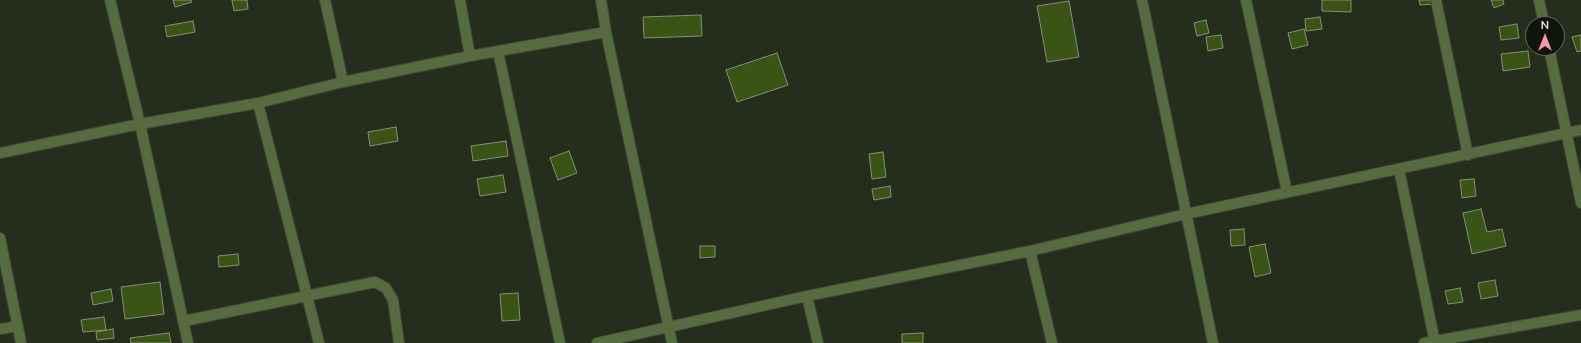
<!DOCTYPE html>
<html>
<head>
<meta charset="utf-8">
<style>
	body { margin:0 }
	#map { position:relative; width:1581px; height:343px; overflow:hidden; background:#252e1c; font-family:Mulish,sans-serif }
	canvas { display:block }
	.north { position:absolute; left:1525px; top:16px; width:40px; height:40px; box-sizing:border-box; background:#11140d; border:1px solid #676a62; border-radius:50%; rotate:0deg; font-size:11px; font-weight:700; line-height:16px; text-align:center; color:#e7ece1 }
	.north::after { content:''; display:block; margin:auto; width:14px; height:18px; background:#f39aa9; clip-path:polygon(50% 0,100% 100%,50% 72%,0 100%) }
</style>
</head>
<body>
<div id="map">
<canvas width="1581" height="343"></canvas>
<div class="north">N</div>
</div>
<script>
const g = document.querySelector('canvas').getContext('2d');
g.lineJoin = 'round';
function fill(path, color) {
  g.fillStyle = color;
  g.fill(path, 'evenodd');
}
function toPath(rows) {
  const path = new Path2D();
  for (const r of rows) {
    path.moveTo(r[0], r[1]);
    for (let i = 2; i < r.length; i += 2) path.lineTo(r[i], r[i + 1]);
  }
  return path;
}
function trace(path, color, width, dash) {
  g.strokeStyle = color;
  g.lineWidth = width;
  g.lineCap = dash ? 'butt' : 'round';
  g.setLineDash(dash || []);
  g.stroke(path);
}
const building = toPath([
	[173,0,191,0,192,2,175,7,173,0],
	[232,0,247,0,248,9,234,11,232,0],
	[1322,0,1351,0,1351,12,1322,11,1322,0],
	[1419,0,1435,0,1435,4,1420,5,1419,0],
	[1491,0,1503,0,1504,4,1494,8,1491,0],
	[1069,1,1079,57,1047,62,1037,6,1069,1],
	[701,15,702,36,644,38,643,17,701,15],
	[1320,17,1322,29,1306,31,1305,19,1320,17],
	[1206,20,1209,33,1197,36,1194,23,1206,20],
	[193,21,195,32,167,37,165,26,193,21],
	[1517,24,1519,38,1501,40,1499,27,1517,24],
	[1304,29,1308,45,1292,49,1288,33,1304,29],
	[1221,35,1223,48,1208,51,1206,37,1221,35],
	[1581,35,1581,51,1577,52,1572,37,1581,35],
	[1528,51,1530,67,1503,71,1501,54,1528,51],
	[777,53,788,85,737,102,726,70,777,53],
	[396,127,398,141,370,146,368,132,396,127],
	[506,141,508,156,473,161,471,146,506,141],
	[569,151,577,173,558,180,550,158,569,151],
	[883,152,886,177,872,179,869,154,883,152],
	[503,175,506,192,480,196,477,179,503,175],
	[1474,179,1476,196,1462,198,1460,180,1474,179],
	[890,186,891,197,874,200,872,189,890,186],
	[1481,209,1487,232,1502,229,1506,246,1472,254,1463,213,1481,209],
	[1244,229,1245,245,1231,246,1230,230,1244,229],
	[1265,244,1271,273,1255,277,1249,247,1265,244],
	[700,246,715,246,715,257,700,258,700,246],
	[238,254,239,265,219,267,218,256,238,254],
	[1495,280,1498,296,1481,299,1478,283,1495,280],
	[160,282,164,314,125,319,121,287,160,282],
	[1460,288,1463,302,1448,304,1445,291,1460,288],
	[111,289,113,301,93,305,91,293,111,289],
	[518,293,520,320,502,321,500,294,518,293],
	[104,317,106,330,83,332,81,320,104,317],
	[113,329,114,338,97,340,96,332,113,329],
	[169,333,171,343,131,343,130,338,169,333],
	[923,333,923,343,902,343,902,334,923,333]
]);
fill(building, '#3a5415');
trace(building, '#858f7b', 1);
const minor = toPath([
	[110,0,140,124,188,343],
	[325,0,343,82],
	[460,0,470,56],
	[601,0,606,32,672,343],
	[1142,0,1213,343],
	[1246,0,1287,192],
	[1436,0,1468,155],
	[1539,0,1544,24],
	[1549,48,1581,203],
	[498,51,560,343],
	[258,103,319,343],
	[0,153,140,124,258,103,343,82,470,56,606,32],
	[1399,169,1435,343],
	[0,238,21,343],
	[1030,251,1052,343],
	[807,296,818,343],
	[184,321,375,282,386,288,393,300,399,343],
	[0,329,18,326],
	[597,343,807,296,1030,251,1186,214,1581,130],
	[1424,343,1581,315]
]);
trace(minor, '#404938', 12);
trace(minor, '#566b3f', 10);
</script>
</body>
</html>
